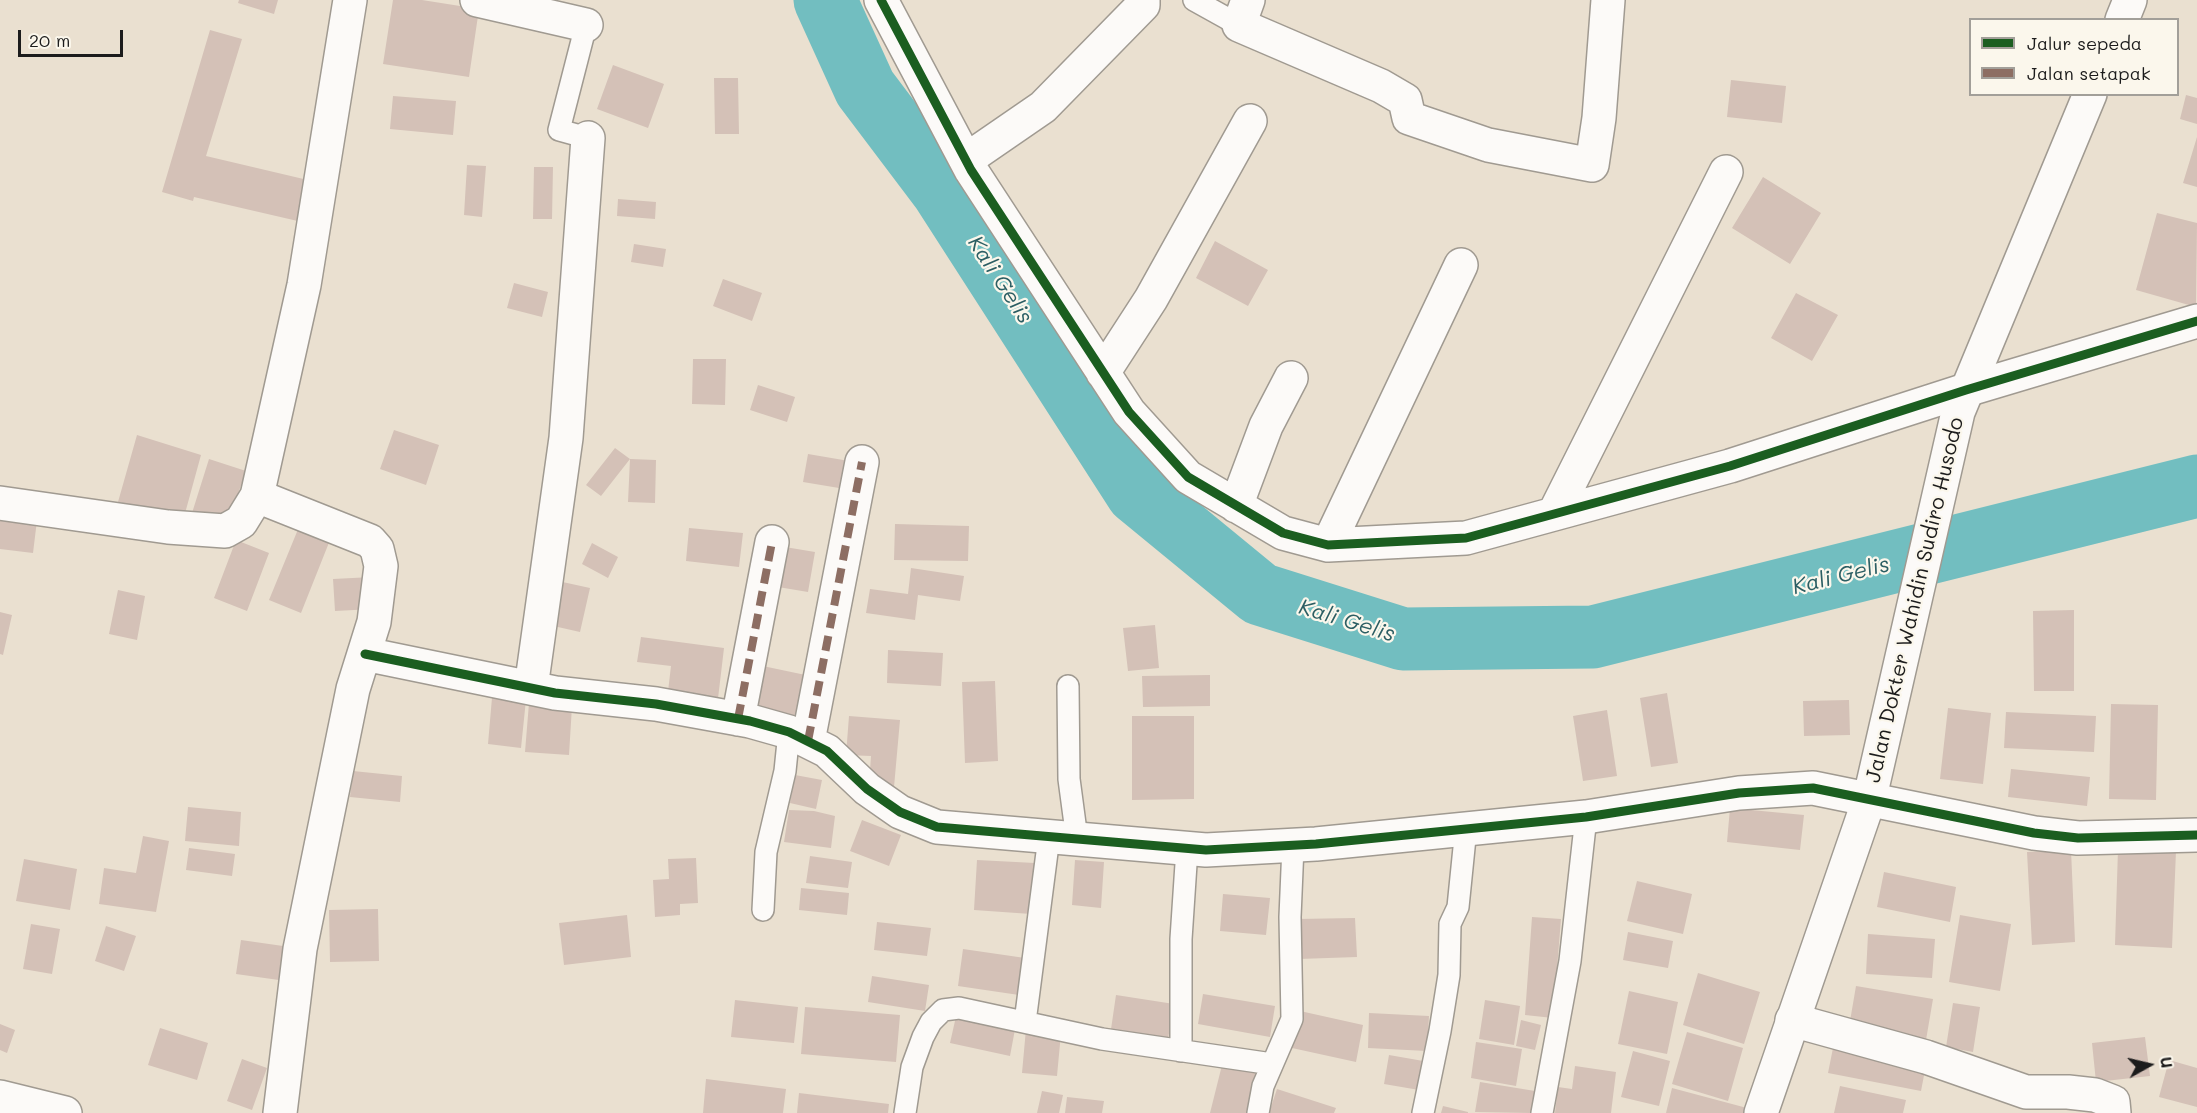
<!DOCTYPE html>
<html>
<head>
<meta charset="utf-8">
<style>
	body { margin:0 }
	#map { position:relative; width:2197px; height:1113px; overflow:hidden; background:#eae0d0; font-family:Mali,sans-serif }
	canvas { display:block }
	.legend { position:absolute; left:1969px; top:18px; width:210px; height:78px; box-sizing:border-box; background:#fbf7ec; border:2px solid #a29f99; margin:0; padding:8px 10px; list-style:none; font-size:18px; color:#1c1c1c }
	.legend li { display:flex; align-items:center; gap:12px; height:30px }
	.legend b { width:30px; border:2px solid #a29f99 }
	.north { position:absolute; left:2119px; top:1035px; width:60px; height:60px; -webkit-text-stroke:4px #fbf7ec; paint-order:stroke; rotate:82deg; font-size:16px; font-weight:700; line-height:24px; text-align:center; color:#1c1c1c }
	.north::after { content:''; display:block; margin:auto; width:21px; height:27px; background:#1c1c1c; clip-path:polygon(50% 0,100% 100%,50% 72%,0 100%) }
	.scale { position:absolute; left:18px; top:30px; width:105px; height:27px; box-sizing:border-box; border:3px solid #1c1c1c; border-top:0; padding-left:8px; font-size:18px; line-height:21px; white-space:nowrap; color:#1c1c1c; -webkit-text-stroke:4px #fbf7ec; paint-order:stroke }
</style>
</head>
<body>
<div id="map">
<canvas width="2197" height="1113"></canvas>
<ul class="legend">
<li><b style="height:8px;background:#1b5e20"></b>Jalur sepeda</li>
<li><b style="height:8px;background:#8d6e63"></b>Jalan setapak</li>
</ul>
<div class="north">U</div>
<div class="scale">20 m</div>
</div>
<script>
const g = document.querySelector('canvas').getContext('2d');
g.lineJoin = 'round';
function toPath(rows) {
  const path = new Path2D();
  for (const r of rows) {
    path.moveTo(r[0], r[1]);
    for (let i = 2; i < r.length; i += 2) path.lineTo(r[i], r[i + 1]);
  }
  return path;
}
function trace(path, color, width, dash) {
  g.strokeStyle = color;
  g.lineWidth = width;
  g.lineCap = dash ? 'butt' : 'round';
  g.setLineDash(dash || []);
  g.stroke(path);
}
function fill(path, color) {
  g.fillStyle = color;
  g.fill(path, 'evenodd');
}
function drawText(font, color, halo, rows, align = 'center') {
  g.font = font + ' Mali,sans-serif';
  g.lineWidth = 4.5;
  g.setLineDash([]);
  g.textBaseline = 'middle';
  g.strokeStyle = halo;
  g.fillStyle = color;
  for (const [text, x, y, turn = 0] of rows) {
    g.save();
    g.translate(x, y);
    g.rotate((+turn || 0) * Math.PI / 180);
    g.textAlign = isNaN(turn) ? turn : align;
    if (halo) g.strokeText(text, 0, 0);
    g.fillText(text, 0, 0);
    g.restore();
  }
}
trace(toPath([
	[825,0,865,88,942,190,1137,493,1260,594,1403,639,1593,637,2197,486]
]), '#72bec0', 63);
fill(toPath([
	[239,0,278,0,274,14,238,3],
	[393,0,422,0,479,9,469,77,383,64],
	[210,30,242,39,206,156,312,181,302,222,194,197,193,201,162,192],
	[613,65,664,84,648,128,597,109],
	[714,78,738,78,739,134,715,134],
	[1731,80,1786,86,1782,123,1727,117],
	[2186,95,2197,98,2197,124,2180,119],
	[393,96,456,101,453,135,390,129],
	[2197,137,2197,187,2183,183],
	[467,165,486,166,482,217,464,215],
	[534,167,553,167,552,219,533,219],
	[1763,177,1821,213,1790,264,1732,228],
	[618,199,656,202,655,219,617,216],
	[2157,213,2197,223,2196,307,2136,290],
	[1215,241,1268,270,1248,306,1196,278],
	[634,244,666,249,663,267,631,262],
	[723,279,762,293,752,321,713,306],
	[514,283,548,292,542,317,507,308],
	[1796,293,1838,315,1812,361,1771,338],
	[693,359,726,359,725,405,692,404],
	[758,385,795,397,787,422,750,410],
	[394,430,439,445,426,485,380,469],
	[137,435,201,455,184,517,118,502],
	[615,448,630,459,601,496,586,485],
	[808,454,849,461,845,489,803,482],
	[209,459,246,471,227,525,192,513],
	[630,459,656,460,655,503,628,502],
	[0,507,38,512,33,553,0,549],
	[301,522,332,535,301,613,269,600],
	[895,524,969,526,968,561,894,560],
	[689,528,743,533,739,567,686,561],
	[236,540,269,553,247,611,214,598],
	[592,543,618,557,608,578,582,564],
	[779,546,815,552,808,592,772,586],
	[911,568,964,576,960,601,918,595,915,620,866,613,870,589,908,594],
	[372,577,373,609,335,611,333,579],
	[558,581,590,588,580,632,549,625],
	[118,590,145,596,137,640,109,634],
	[2074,610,2074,691,2034,691,2033,611],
	[0,612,12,615,3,655,0,654],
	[1155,625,1159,668,1128,671,1123,628],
	[641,637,724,648,717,707,667,700,671,666,637,662],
	[888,650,943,653,941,686,887,683],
	[758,665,815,677,806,723,748,711],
	[1210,675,1210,706,1143,707,1142,676],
	[995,681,998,761,965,763,962,682],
	[493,686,527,690,521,748,488,744],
	[1667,693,1678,763,1651,767,1640,698],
	[1849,700,1850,735,1804,736,1803,701],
	[529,703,572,706,569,755,525,752],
	[2111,704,2158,705,2156,800,2109,799],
	[1948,708,1991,713,1983,784,1940,779],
	[1607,710,1617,776,1583,781,1573,716],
	[2006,712,2096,716,2094,752,2004,748],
	[849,716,900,720,894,787,869,786,871,756,846,755],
	[1132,716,1194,716,1194,799,1132,800],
	[2011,769,2090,777,2087,806,2008,797],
	[353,771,402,776,400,802,350,797],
	[795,775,822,780,816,809,790,803],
	[188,807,241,812,239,846,185,841],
	[1730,808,1804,815,1800,850,1727,842],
	[789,810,814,811,835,816,831,848,784,842],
	[862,820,901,835,889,866,850,851],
	[143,836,169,841,156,912,99,904,104,868,136,873],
	[189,848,235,854,232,876,186,870],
	[2118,849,2176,851,2172,948,2115,945],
	[2071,850,2075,942,2032,945,2027,852],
	[810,856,852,862,848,888,806,883],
	[696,858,698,903,680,904,680,915,655,917,653,880,669,879,668,859],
	[24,859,77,869,70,910,16,901],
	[977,860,1035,863,1031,914,974,910],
	[1075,860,1104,862,1101,908,1072,905],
	[1884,872,1956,887,1950,922,1877,907],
	[1637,881,1692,894,1683,934,1627,921],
	[801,888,849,893,847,915,799,910],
	[1223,894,1270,898,1266,935,1220,931],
	[378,909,379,961,330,962,329,910],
	[627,915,631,957,564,965,559,923],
	[1960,915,2011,924,2000,991,1949,982],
	[1532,917,1561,919,1553,1018,1525,1015],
	[1355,918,1357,957,1299,959,1297,919],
	[877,922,931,928,927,956,874,950],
	[31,924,60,929,52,974,23,969],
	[106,926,136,936,124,971,95,961],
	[1628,932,1673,941,1668,968,1623,960],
	[1868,934,1935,939,1932,978,1866,974],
	[241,940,290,947,286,981,236,974],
	[963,949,1025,958,1019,995,958,986],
	[1698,973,1760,992,1744,1044,1683,1025],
	[872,976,929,985,925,1011,868,1002],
	[1856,986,1933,999,1926,1040,1849,1027],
	[1629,991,1678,1002,1667,1054,1618,1044],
	[1203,994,1275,1006,1270,1037,1198,1024],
	[1116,995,1174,1004,1167,1045,1110,1036],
	[735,1000,798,1007,794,1043,731,1037],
	[1485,1000,1520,1006,1514,1045,1479,1039],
	[1953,1003,1980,1007,1973,1052,1946,1047],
	[805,1007,900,1015,896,1062,801,1054],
	[1300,1011,1363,1025,1356,1062,1292,1048],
	[957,1012,1016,1024,1010,1056,950,1043],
	[1369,1013,1429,1016,1427,1051,1368,1048],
	[1521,1020,1541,1025,1535,1050,1516,1046],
	[0,1024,15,1030,7,1053,0,1050],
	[160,1028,208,1043,197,1080,148,1065],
	[1026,1029,1061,1033,1057,1076,1022,1073],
	[1687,1032,1743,1048,1728,1101,1672,1084],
	[2145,1037,2150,1076,2096,1082,2092,1043],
	[1476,1042,1522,1049,1516,1086,1471,1078],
	[1833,1048,1926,1065,1921,1091,1828,1073],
	[1633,1051,1670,1061,1659,1106,1621,1097],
	[1389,1055,1429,1062,1425,1091,1384,1084],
	[242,1059,267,1068,252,1110,227,1101],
	[2169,1060,2197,1068,2197,1107,2159,1097],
	[1223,1061,1257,1069,1246,1113,1210,1113],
	[1575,1066,1616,1072,1611,1113,1555,1113,1558,1087,1572,1089],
	[706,1079,786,1089,783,1113,703,1113],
	[1480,1082,1535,1091,1531,1113,1475,1112],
	[1840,1086,1906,1100,1903,1113,1834,1113],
	[1672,1088,1747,1108,1745,1113,1666,1113],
	[1277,1089,1336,1108,1334,1113,1269,1113],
	[1042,1091,1063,1095,1059,1113,1037,1113],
	[799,1093,889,1104,888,1113,797,1113],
	[1067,1097,1104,1101,1102,1113,1065,1113],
	[1443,1106,1468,1112,1468,1113,1441,1113]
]), '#d4c1b7');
const service = toPath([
	[1194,0,1239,25],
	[586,25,559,130,588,138],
	[1068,686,1069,779,1077,839],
	[763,910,766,852,785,771,789,732],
	[1025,1022,1049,837],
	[1181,1051,1181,939,1187,849],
	[905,1113,912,1067,923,1037,931,1022,943,1010,959,1008,1102,1039,1272,1064],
	[1258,1113,1263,1086,1292,1019,1290,917,1293,846],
	[1423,1113,1440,1031,1449,975,1450,924,1458,907,1466,828],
	[1542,1113,1570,961,1586,817]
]);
const minor = toPath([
	[477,0,586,25],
	[881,0,971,170,1129,412,1188,477,1283,533,1328,545,1466,538,1730,466,1966,390,2197,321],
	[1248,0,1239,25,1381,86,1405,100,1409,118,1488,145,1592,165,1599,118,1608,0],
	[966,160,1043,107,1143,5,1143,0],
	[1103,373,1151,299,1250,121],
	[257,496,370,541,377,549,381,566,374,622,353,689,300,949,280,1113],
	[0,503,168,527,225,531,241,522,257,496,304,285,350,0],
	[1236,506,1266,426,1291,378],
	[1554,514,1726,172],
	[1328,545,1461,265],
	[365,654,555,693,656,704,750,721,789,732,827,751,867,789,900,812,937,827,1206,850,1316,844,1586,817,1739,793,1813,788,2034,833,2078,838,2197,835],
	[531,688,566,438,588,138],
	[738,719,772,542],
	[808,741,862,462],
	[1792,1020,1926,1057,2026,1092,2068,1092,2095,1095,2113,1102,2114,1113]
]);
const tertiary = toPath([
	[2122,20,2130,0],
	[0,1097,65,1113],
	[1761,1113,1870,797,1958,412,2090,94]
]);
trace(service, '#a09a91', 24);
trace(minor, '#a09a91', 36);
trace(tertiary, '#a09a91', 36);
trace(service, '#fcfaf8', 21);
trace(minor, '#fcfaf8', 33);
trace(tertiary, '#fcfaf8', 33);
trace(toPath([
	[738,719,772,542],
	[808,741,862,462]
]), '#8d6e63', 8, [15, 8]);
trace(toPath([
	[881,0,971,170,1129,412,1188,477,1283,533,1328,545,1466,538,1730,466,1966,390,2197,321],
	[365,654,555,693,656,704,750,721,789,732,827,751,867,789,900,812,937,827,1206,850,1316,844,1586,817,1739,793,1813,788,2034,833,2078,838,2197,835]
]), '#1b5e20', 9);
drawText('21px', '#1c1c1c', '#fbf7ec', [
	["Jalan Dokter Wahidin Sudiro Husodo",1915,600,-77]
]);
drawText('italic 22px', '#2b5e63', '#fbf7ec', [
	["Kali Gelis",1000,280,57],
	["Kali Gelis",1841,576,-14],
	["Kali Gelis",1347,621,17]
]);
</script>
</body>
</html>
